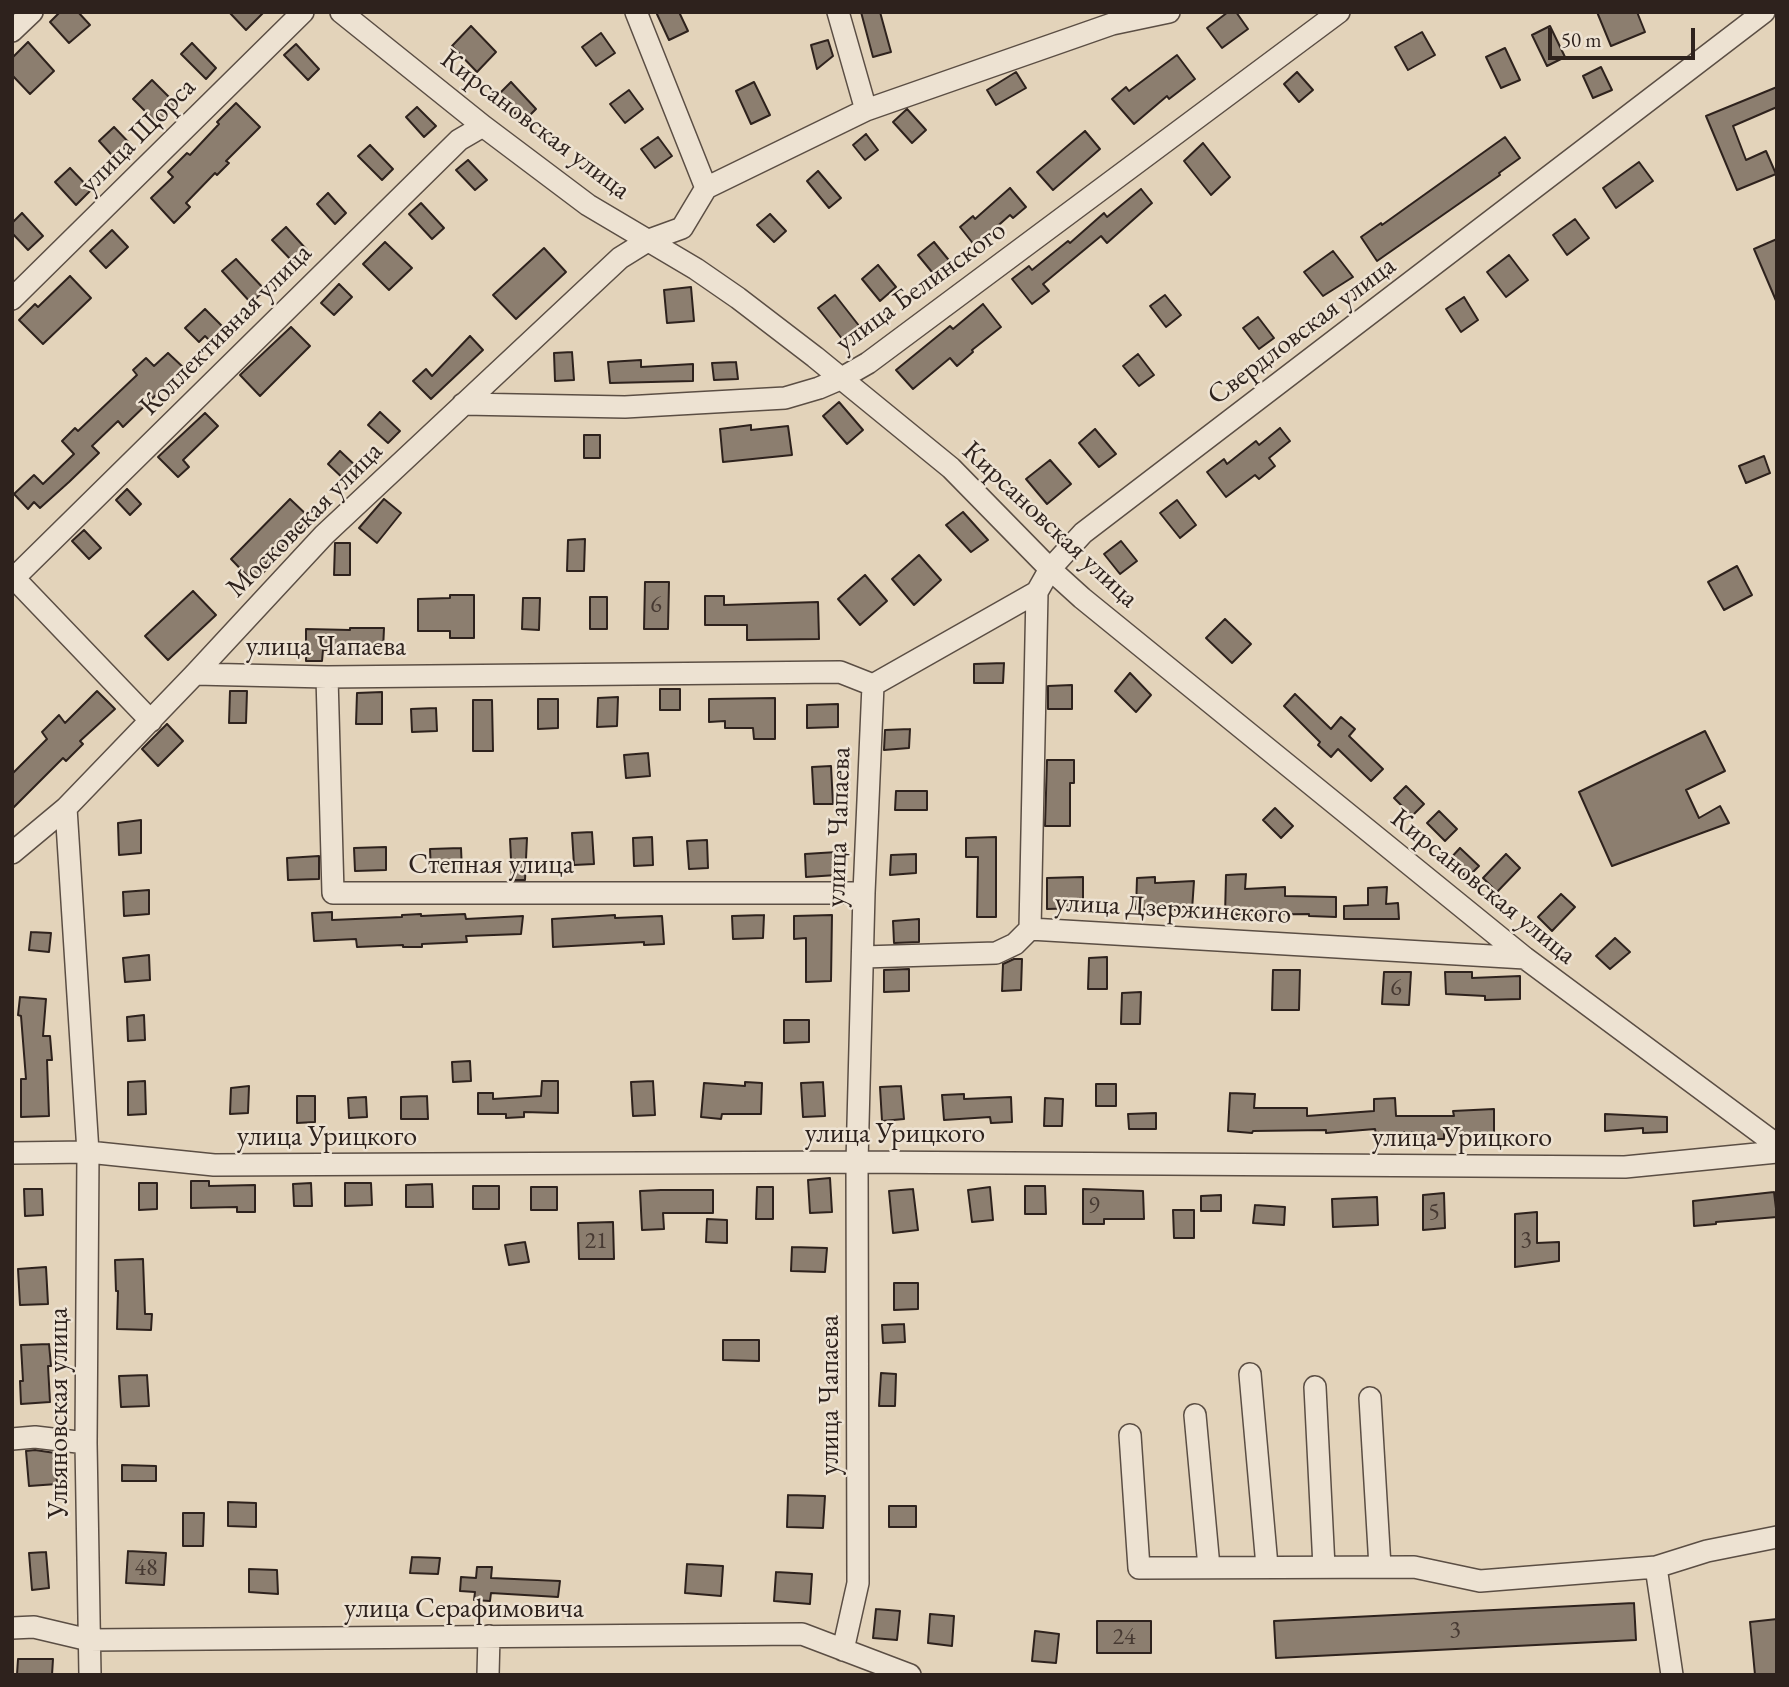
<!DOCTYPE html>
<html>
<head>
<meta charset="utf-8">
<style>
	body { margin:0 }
	#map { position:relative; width:1789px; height:1687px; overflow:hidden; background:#e3d3ba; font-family:"EB Garamond",serif }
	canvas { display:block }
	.frame { position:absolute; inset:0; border:14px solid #2e221d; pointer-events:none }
	.scale { position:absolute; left:1548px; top:28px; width:147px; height:32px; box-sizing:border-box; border:4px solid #2e221d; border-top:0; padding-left:9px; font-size:21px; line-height:24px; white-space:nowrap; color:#2e221d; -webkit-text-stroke:5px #ede2d2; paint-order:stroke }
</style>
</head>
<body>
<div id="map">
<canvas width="1789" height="1687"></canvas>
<div class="frame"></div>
<div class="scale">50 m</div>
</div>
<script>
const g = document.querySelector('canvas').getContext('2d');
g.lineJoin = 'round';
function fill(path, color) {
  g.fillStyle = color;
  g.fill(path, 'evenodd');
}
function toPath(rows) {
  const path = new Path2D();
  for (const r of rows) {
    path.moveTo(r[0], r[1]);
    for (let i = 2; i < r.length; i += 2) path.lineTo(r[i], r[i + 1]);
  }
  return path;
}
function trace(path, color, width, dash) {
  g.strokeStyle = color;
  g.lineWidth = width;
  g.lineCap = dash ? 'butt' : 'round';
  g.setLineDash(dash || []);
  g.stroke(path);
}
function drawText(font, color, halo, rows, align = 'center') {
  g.font = font + ' "EB Garamond",serif';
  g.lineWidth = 5;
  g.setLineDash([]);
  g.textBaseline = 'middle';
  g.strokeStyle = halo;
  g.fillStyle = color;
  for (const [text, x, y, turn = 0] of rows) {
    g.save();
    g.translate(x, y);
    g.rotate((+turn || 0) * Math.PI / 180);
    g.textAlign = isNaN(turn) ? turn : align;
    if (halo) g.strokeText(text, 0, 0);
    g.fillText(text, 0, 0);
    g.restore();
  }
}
const building = toPath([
	[60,12,78,12,90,25,69,43,50,22,60,12],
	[229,12,264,12,246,30,229,12],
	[656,12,679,12,688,31,669,40,656,12],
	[861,12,880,12,891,52,873,57,861,12],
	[1228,12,1236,12,1248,29,1222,48,1207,28,1228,12],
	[1597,12,1637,12,1645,32,1611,46,1597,12],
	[471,26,496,52,477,72,452,46,471,26],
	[1550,26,1565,57,1547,66,1532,35,1550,26],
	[1422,32,1435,55,1408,70,1395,47,1422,32],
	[601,33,615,53,596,66,582,47,601,33],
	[828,40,833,56,817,69,811,45,828,40],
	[28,42,54,71,30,94,12,75,12,58,28,42],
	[192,43,216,68,206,79,181,54,192,43],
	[296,44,319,69,308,80,284,55,296,44],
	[1505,48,1520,80,1501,88,1486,57,1505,48],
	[1177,55,1195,79,1169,99,1167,96,1134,124,1112,99,1126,87,1129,91,1177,55],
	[1601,67,1612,90,1593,98,1583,76,1601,67],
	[1016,72,1026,88,996,105,987,90,1016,72],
	[1297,72,1313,90,1299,102,1284,84,1297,72],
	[152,80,177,105,158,124,133,99,152,80],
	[511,82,536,109,523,122,498,95,511,82],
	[754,82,770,115,751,124,736,91,754,82],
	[1777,87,1777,107,1733,126,1746,160,1766,151,1776,174,1737,190,1706,116,1777,87],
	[629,90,643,109,625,123,610,104,629,90],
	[236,103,260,127,226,161,229,163,217,175,215,173,186,203,190,207,174,223,151,198,173,177,168,172,187,153,190,155,219,124,217,122,236,103],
	[417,107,436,126,424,137,406,117,417,107],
	[907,109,926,130,912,143,893,122,907,109],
	[114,127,135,149,119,163,99,141,114,127],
	[1085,131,1100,149,1053,190,1037,172,1085,131],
	[866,134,878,150,865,160,853,145,866,134],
	[658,137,672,156,655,168,641,149,658,137],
	[1505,137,1520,158,1499,173,1500,175,1377,261,1361,237,1381,223,1382,225,1505,137],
	[1203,143,1230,177,1211,195,1184,161,1203,143],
	[370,145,393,169,382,180,358,156,370,145],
	[468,160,487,180,475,190,456,170,468,160],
	[1639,162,1653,181,1616,208,1603,188,1639,162],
	[70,168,91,190,76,205,55,182,70,168],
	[818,171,841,198,829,208,807,181,818,171],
	[1010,188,1026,207,1013,218,1010,215,975,246,960,227,973,216,975,219,1010,188],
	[1141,189,1152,203,1107,243,1101,236,1043,284,1049,291,1032,304,1012,279,1029,266,1032,270,1068,241,1070,243,1104,213,1107,217,1141,189],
	[328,193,346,213,335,224,317,204,328,193],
	[421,203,444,228,432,239,409,214,421,203],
	[22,213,43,236,28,250,12,233,12,223,22,213],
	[770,214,786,231,774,242,757,225,770,214],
	[1575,219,1589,238,1567,255,1553,235,1575,219],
	[286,227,307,250,294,263,272,240,286,227],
	[112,230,128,247,106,268,90,251,112,230],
	[1777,239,1777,303,1754,249,1777,239],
	[385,242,412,268,389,290,363,264,385,242],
	[934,242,952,264,936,277,918,255,934,242],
	[544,248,566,272,516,319,493,295,544,248],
	[1333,251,1353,277,1323,296,1304,272,1333,251],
	[1509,255,1528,280,1506,297,1487,272,1509,255],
	[236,259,265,290,251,303,222,271,236,259],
	[878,265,896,287,880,301,862,279,878,265],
	[70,276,91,298,43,344,19,320,35,304,38,307,70,276],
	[339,284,352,297,334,315,321,303,339,284],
	[691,287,694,321,667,323,664,290,691,287],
	[835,295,860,327,843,340,818,308,835,295],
	[1165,295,1181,315,1166,327,1150,306,1165,295],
	[1464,297,1478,320,1461,332,1446,309,1464,297],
	[983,304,1001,327,972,350,973,352,957,366,950,358,913,389,896,370,950,326,953,329,983,304],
	[205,309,225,329,211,342,205,336,199,342,185,328,205,309],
	[1258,317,1274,338,1259,349,1243,328,1258,317],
	[291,327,310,346,260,396,240,375,291,327],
	[470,336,483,350,431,399,413,381,426,369,432,376,470,336],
	[572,352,574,380,555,381,554,353,572,352],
	[168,353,184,368,123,427,118,421,92,446,99,453,69,482,40,508,34,502,28,509,14,494,34,475,43,484,74,454,62,441,75,428,78,431,137,375,133,370,146,358,154,366,168,353],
	[1138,354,1154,375,1139,386,1123,366,1138,354],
	[641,360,641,367,693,364,693,381,610,383,608,362,641,360],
	[736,362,738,379,714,380,712,363,736,362],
	[839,402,863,430,847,444,823,416,839,402],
	[380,412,400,431,388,443,368,425,380,412],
	[205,413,218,426,183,460,189,467,178,477,158,457,205,413],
	[751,425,751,430,788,426,792,455,723,462,720,429,751,425],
	[1280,428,1290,441,1269,458,1275,466,1259,479,1255,475,1226,497,1207,472,1224,459,1227,464,1256,441,1259,445,1280,428],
	[1095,429,1116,454,1099,467,1079,443,1095,429],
	[584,435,600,435,600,458,584,458,584,435],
	[340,451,360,470,348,483,328,464,340,451],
	[1764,456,1770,473,1746,483,1739,466,1764,456],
	[1050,460,1071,484,1047,504,1026,479,1050,460],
	[127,489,141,504,130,515,116,500,127,489],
	[290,499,310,518,263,567,266,570,253,582,231,559,290,499],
	[384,499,401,513,377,543,359,528,384,499],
	[1177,500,1196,525,1180,538,1160,513,1177,500],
	[963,512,988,540,971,552,946,525,963,512],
	[84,530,101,548,89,559,72,541,84,530],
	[585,539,584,571,567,571,568,540,585,539],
	[1121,541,1137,561,1120,574,1104,554,1121,541],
	[335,543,350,543,350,575,334,575,335,543],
	[919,555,941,580,914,605,892,579,919,555],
	[1737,566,1752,595,1724,610,1708,582,1737,566],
	[865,575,887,601,860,625,838,599,865,575],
	[645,582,669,582,668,629,644,629,645,582],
	[193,591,216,615,168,660,145,636,193,591],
	[450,595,474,595,474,638,450,638,450,631,418,631,418,599,450,598,450,595],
	[705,596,724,596,724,605,818,602,819,639,747,640,747,625,705,625,705,596],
	[590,597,607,597,607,629,590,629,590,597],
	[523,598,540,598,539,630,522,629,523,598],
	[1225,619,1251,644,1232,663,1206,638,1225,619],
	[350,628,384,628,383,650,323,650,322,661,306,661,306,629,350,630,350,628],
	[1004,663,1003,683,974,683,974,664,1004,663],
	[1130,673,1151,695,1136,712,1115,691,1130,673],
	[1072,685,1072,709,1048,709,1048,686,1072,685],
	[660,689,680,689,680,710,660,710,660,689],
	[97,691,115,709,80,741,83,744,66,761,63,758,12,809,12,774,47,739,42,732,59,715,65,723,97,691],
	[230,691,247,691,246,723,229,723,230,691],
	[382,692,382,724,356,724,357,693,382,692],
	[1295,694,1331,729,1341,717,1355,729,1349,736,1383,769,1371,781,1338,749,1331,757,1318,745,1320,742,1284,706,1295,694],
	[618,697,617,726,597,727,598,698,618,697],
	[775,698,775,739,754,739,753,728,725,728,725,721,709,722,709,699,775,698],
	[538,699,558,699,558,728,538,729,538,699],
	[473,700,492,700,493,751,473,751,473,700],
	[838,704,838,727,807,728,807,705,838,704],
	[436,708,437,731,412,732,411,709,436,708],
	[167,724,183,741,158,766,142,749,167,724],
	[910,729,909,748,884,750,885,730,910,729],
	[1705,731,1725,771,1686,790,1699,818,1720,806,1729,823,1612,866,1579,792,1705,731],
	[648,753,650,776,626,778,624,755,648,753],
	[1047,760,1074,760,1074,783,1070,783,1070,826,1045,826,1047,760],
	[831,766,833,804,814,804,812,767,831,766],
	[1406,786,1424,804,1412,816,1394,798,1406,786],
	[896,791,927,791,927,810,895,810,896,791],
	[1275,808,1293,826,1281,838,1263,820,1275,808],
	[1439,811,1457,829,1445,841,1427,823,1439,811],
	[141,820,141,853,119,855,118,823,141,820],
	[592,832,594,864,574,865,572,833,592,832],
	[652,837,653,865,634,866,633,838,652,837],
	[996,837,996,917,977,917,978,857,966,857,966,838,996,837],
	[527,838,525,880,512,880,510,839,527,838],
	[707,840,708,868,689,869,687,841,707,840],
	[386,847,386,870,355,871,354,848,386,847],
	[461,848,462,871,431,872,430,849,461,848],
	[1460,848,1479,866,1467,878,1449,860,1460,848],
	[837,852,837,875,806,877,805,854,837,852],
	[916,854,916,873,890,875,891,855,916,854],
	[1506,854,1520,868,1497,892,1483,878,1506,854],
	[319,856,319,879,288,880,287,858,319,856],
	[1246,874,1245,889,1285,887,1285,896,1336,897,1336,917,1309,916,1309,914,1225,915,1226,875,1246,874],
	[1083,877,1083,908,1047,909,1047,878,1083,877],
	[1155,877,1155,883,1194,881,1192,910,1136,909,1137,878,1155,877],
	[1387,887,1386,904,1398,903,1399,919,1344,919,1344,906,1368,905,1368,888,1387,887],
	[149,890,149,914,124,916,123,892,149,890],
	[1561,894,1575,907,1552,931,1538,917,1561,894],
	[332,912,332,920,402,917,402,915,421,914,421,916,465,914,466,919,523,916,521,934,466,936,467,942,422,944,422,947,403,947,403,945,357,947,356,939,314,941,312,913,332,912],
	[615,915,615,918,662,916,664,944,644,945,644,942,553,947,552,919,615,915],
	[764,915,763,938,733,939,732,916,764,915],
	[832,915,831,981,806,982,806,938,794,939,794,916,832,915],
	[919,919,919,942,894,943,893,921,919,919],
	[31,932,51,933,49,952,29,950,31,932],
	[1615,938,1630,952,1610,969,1596,956,1615,938],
	[149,955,150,980,125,982,123,958,149,955],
	[1107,957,1107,989,1088,989,1089,958,1107,957],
	[1014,959,1022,959,1021,990,1002,991,1003,964,1014,959],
	[909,969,909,991,884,992,884,970,909,969],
	[1273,970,1300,970,1299,1010,1272,1010,1273,970],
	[1384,972,1411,972,1409,1005,1382,1004,1384,972],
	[1445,972,1472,972,1472,978,1520,976,1520,999,1485,1000,1485,996,1446,994,1445,972],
	[1141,992,1140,1024,1121,1024,1122,993,1141,992],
	[20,997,46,999,43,1036,50,1036,52,1060,47,1060,49,1116,21,1117,21,1079,26,1079,21,1016,18,1015,20,997],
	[144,1015,145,1040,128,1041,127,1017,144,1015],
	[784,1020,809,1020,809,1042,784,1043,784,1020],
	[470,1061,471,1081,453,1082,452,1062,470,1061],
	[145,1081,146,1114,128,1115,128,1082,145,1081],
	[542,1081,558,1081,558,1113,524,1112,524,1117,506,1118,506,1114,478,1114,478,1093,493,1093,493,1099,541,1096,542,1081],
	[653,1081,655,1115,633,1116,631,1082,653,1081],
	[745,1082,762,1083,761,1114,722,1114,721,1119,701,1117,704,1083,745,1086,745,1082],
	[823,1082,825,1116,803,1117,801,1083,823,1082],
	[1096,1084,1116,1084,1116,1106,1096,1106,1096,1084],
	[249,1086,248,1113,230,1114,231,1088,249,1086],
	[901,1086,904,1119,882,1121,880,1087,901,1086],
	[1230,1093,1255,1094,1254,1108,1307,1108,1307,1116,1374,1111,1374,1099,1395,1098,1396,1116,1454,1116,1453,1111,1494,1109,1494,1133,1444,1134,1444,1139,1414,1139,1414,1132,1376,1134,1375,1129,1326,1133,1326,1130,1253,1131,1252,1133,1228,1131,1230,1093],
	[964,1094,964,1099,1011,1097,1012,1122,991,1123,990,1117,944,1120,942,1095,964,1094],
	[297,1096,315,1096,315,1122,297,1123,297,1096],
	[427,1096,428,1119,401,1119,401,1097,427,1096],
	[366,1097,367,1117,349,1118,348,1098,366,1097],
	[1045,1098,1063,1099,1062,1126,1044,1126,1045,1098],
	[1156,1113,1156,1129,1129,1129,1128,1114,1156,1113],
	[1605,1114,1667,1117,1667,1132,1643,1133,1643,1128,1605,1131,1605,1114],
	[830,1178,832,1212,810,1213,808,1180,830,1178],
	[191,1181,209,1181,209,1186,255,1185,255,1212,237,1212,237,1207,191,1208,191,1181],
	[139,1183,157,1183,157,1209,139,1210,139,1183],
	[311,1183,312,1206,294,1206,293,1184,311,1183],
	[345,1183,371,1183,372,1205,345,1206,345,1183],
	[432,1184,433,1207,406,1207,406,1185,432,1184],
	[473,1186,499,1186,499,1209,473,1209,473,1186],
	[1025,1186,1045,1186,1046,1214,1025,1214,1025,1186],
	[531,1187,557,1187,557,1210,531,1210,531,1187],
	[757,1187,773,1187,773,1219,756,1219,757,1187],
	[990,1187,993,1220,972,1222,968,1190,990,1187],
	[24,1189,42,1189,43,1215,25,1216,24,1189],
	[913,1189,918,1230,893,1233,889,1191,913,1189],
	[1083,1189,1143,1191,1144,1219,1104,1219,1104,1224,1083,1224,1083,1189],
	[661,1190,713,1190,713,1213,663,1213,664,1229,642,1230,640,1191,661,1190],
	[1774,1192,1777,1217,1716,1222,1716,1224,1694,1226,1693,1201,1774,1192],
	[1444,1193,1445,1228,1423,1230,1423,1195,1444,1193],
	[1221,1195,1221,1211,1201,1211,1201,1196,1221,1195],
	[1377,1197,1378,1225,1333,1227,1332,1199,1377,1197],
	[1255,1205,1285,1207,1284,1225,1253,1223,1255,1205],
	[1173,1210,1194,1210,1194,1238,1174,1238,1173,1210],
	[1537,1212,1537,1243,1559,1242,1559,1261,1515,1267,1515,1214,1537,1212],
	[707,1219,727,1220,727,1243,706,1242,707,1219],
	[613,1222,614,1259,579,1259,578,1223,613,1222],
	[525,1242,529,1262,509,1265,505,1245,525,1242],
	[792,1247,827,1248,825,1272,791,1271,792,1247],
	[143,1259,145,1314,152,1314,151,1330,117,1329,118,1291,116,1291,115,1260,143,1259],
	[46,1267,48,1304,20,1305,18,1269,46,1267],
	[894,1283,918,1283,918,1309,894,1310,894,1283],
	[904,1324,905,1342,883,1343,882,1325,904,1324],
	[723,1340,759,1340,759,1361,723,1360,723,1340],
	[49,1344,51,1366,48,1366,50,1402,21,1404,20,1381,23,1381,21,1345,49,1344],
	[881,1373,896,1374,895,1406,879,1406,881,1373],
	[147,1375,149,1406,121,1407,119,1376,147,1375],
	[35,1450,55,1453,57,1484,29,1486,26,1451,35,1450],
	[122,1465,156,1466,156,1481,122,1481,122,1465],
	[788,1495,825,1496,823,1528,787,1527,788,1495],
	[228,1502,256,1503,256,1527,228,1526,228,1502],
	[889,1506,916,1506,916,1527,889,1527,889,1506],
	[183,1513,204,1513,203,1546,183,1546,183,1513],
	[128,1551,166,1553,164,1585,126,1583,128,1551],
	[46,1552,49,1588,32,1590,29,1553,46,1552],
	[412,1557,440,1558,438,1574,410,1573,412,1557],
	[687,1564,723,1566,721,1596,685,1593,687,1564],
	[477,1567,492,1567,491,1578,560,1581,558,1597,491,1593,490,1601,474,1600,475,1592,460,1591,461,1577,476,1578,477,1567],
	[249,1569,277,1570,278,1594,249,1592,249,1569],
	[776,1572,812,1574,810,1604,774,1601,776,1572],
	[1634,1603,1636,1640,1276,1658,1274,1621,1634,1603],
	[876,1609,900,1611,897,1640,873,1638,876,1609],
	[930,1614,954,1616,952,1646,928,1643,930,1614],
	[1777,1619,1777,1675,1755,1675,1750,1622,1777,1619],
	[1097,1621,1151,1621,1151,1653,1097,1653,1097,1621],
	[1035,1631,1059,1634,1056,1663,1032,1661,1035,1631],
	[18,1659,53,1659,52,1675,17,1675,18,1659]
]);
fill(building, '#8c7e6f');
trace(building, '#2e221d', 2);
const minor = toPath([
	[341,12,483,126,588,205,696,269,738,298,815,357,951,468,1050,569,1082,598,1525,958,1777,1145],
	[636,12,706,188],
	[838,12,866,110],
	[12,31,32,12],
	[12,299,303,12],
	[463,404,625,407,785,398,819,388,840,379,868,363,1339,12],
	[12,576,151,721],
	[12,580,459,140,483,126],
	[1037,592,1030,929,1525,958],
	[195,674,327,677,840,672,873,685],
	[327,677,333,893,864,893],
	[873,685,1037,592,1050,569,1083,533,1764,12],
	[66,808,88,1152,86,1443,90,1675],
	[12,853,66,808,195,674,324,535,620,258,649,240,682,228,706,188,866,110,1112,24,1169,12],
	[863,957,996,953,1015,944,1030,929],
	[12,1153,88,1152,214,1165,857,1162,1625,1167,1777,1152],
	[1250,1374,1267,1566],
	[1315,1387,1324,1567],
	[1370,1398,1380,1567],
	[1195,1415,1209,1567],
	[1130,1435,1139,1568,1414,1567,1480,1581,1656,1567,1707,1551,1777,1537],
	[12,1439,35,1437,86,1443],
	[1656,1567,1672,1675],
	[12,1628,34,1627,89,1640,802,1634,910,1675],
	[843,1650,858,1583,857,1162,864,893,873,685],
	[488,1675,489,1636]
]);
trace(minor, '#5b4e44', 24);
trace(minor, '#ede2d2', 21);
drawText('24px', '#463932', null, [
	["6",656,605],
	["6",1396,988],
	["9",1094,1206],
	["5",1434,1212],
	["3",1526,1240],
	["21",596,1241],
	["48",146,1568],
	["3",1455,1630],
	["24",1124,1637]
]);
drawText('28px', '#2e221d', '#ede2d2', [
	["Кирсановская улица",535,125,37],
	["улица Щорса",138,136,-45],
	["улица Белинского",921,287,-36],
	["Коллективная улица",226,330,-45],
	["Свердловская улица",1302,331,-37],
	["Московская улица",305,520,-45],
	["Кирсановская улица",1050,525,43],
	["улица Чапаева",326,647],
	["улица Чапаева",839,827,-88],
	["Степная улица",491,865],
	["Кирсановская улица",1483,887,39],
	["улица Дзержинского",1173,909,3],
	["улица Урицкого",895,1134],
	["улица Урицкого",327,1137],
	["улица Урицкого",1462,1138],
	["улица Чапаева",830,1395,-90],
	["Ульяновская улица",59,1413,-90],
	["улица Серафимовича",464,1609]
]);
</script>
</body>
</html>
